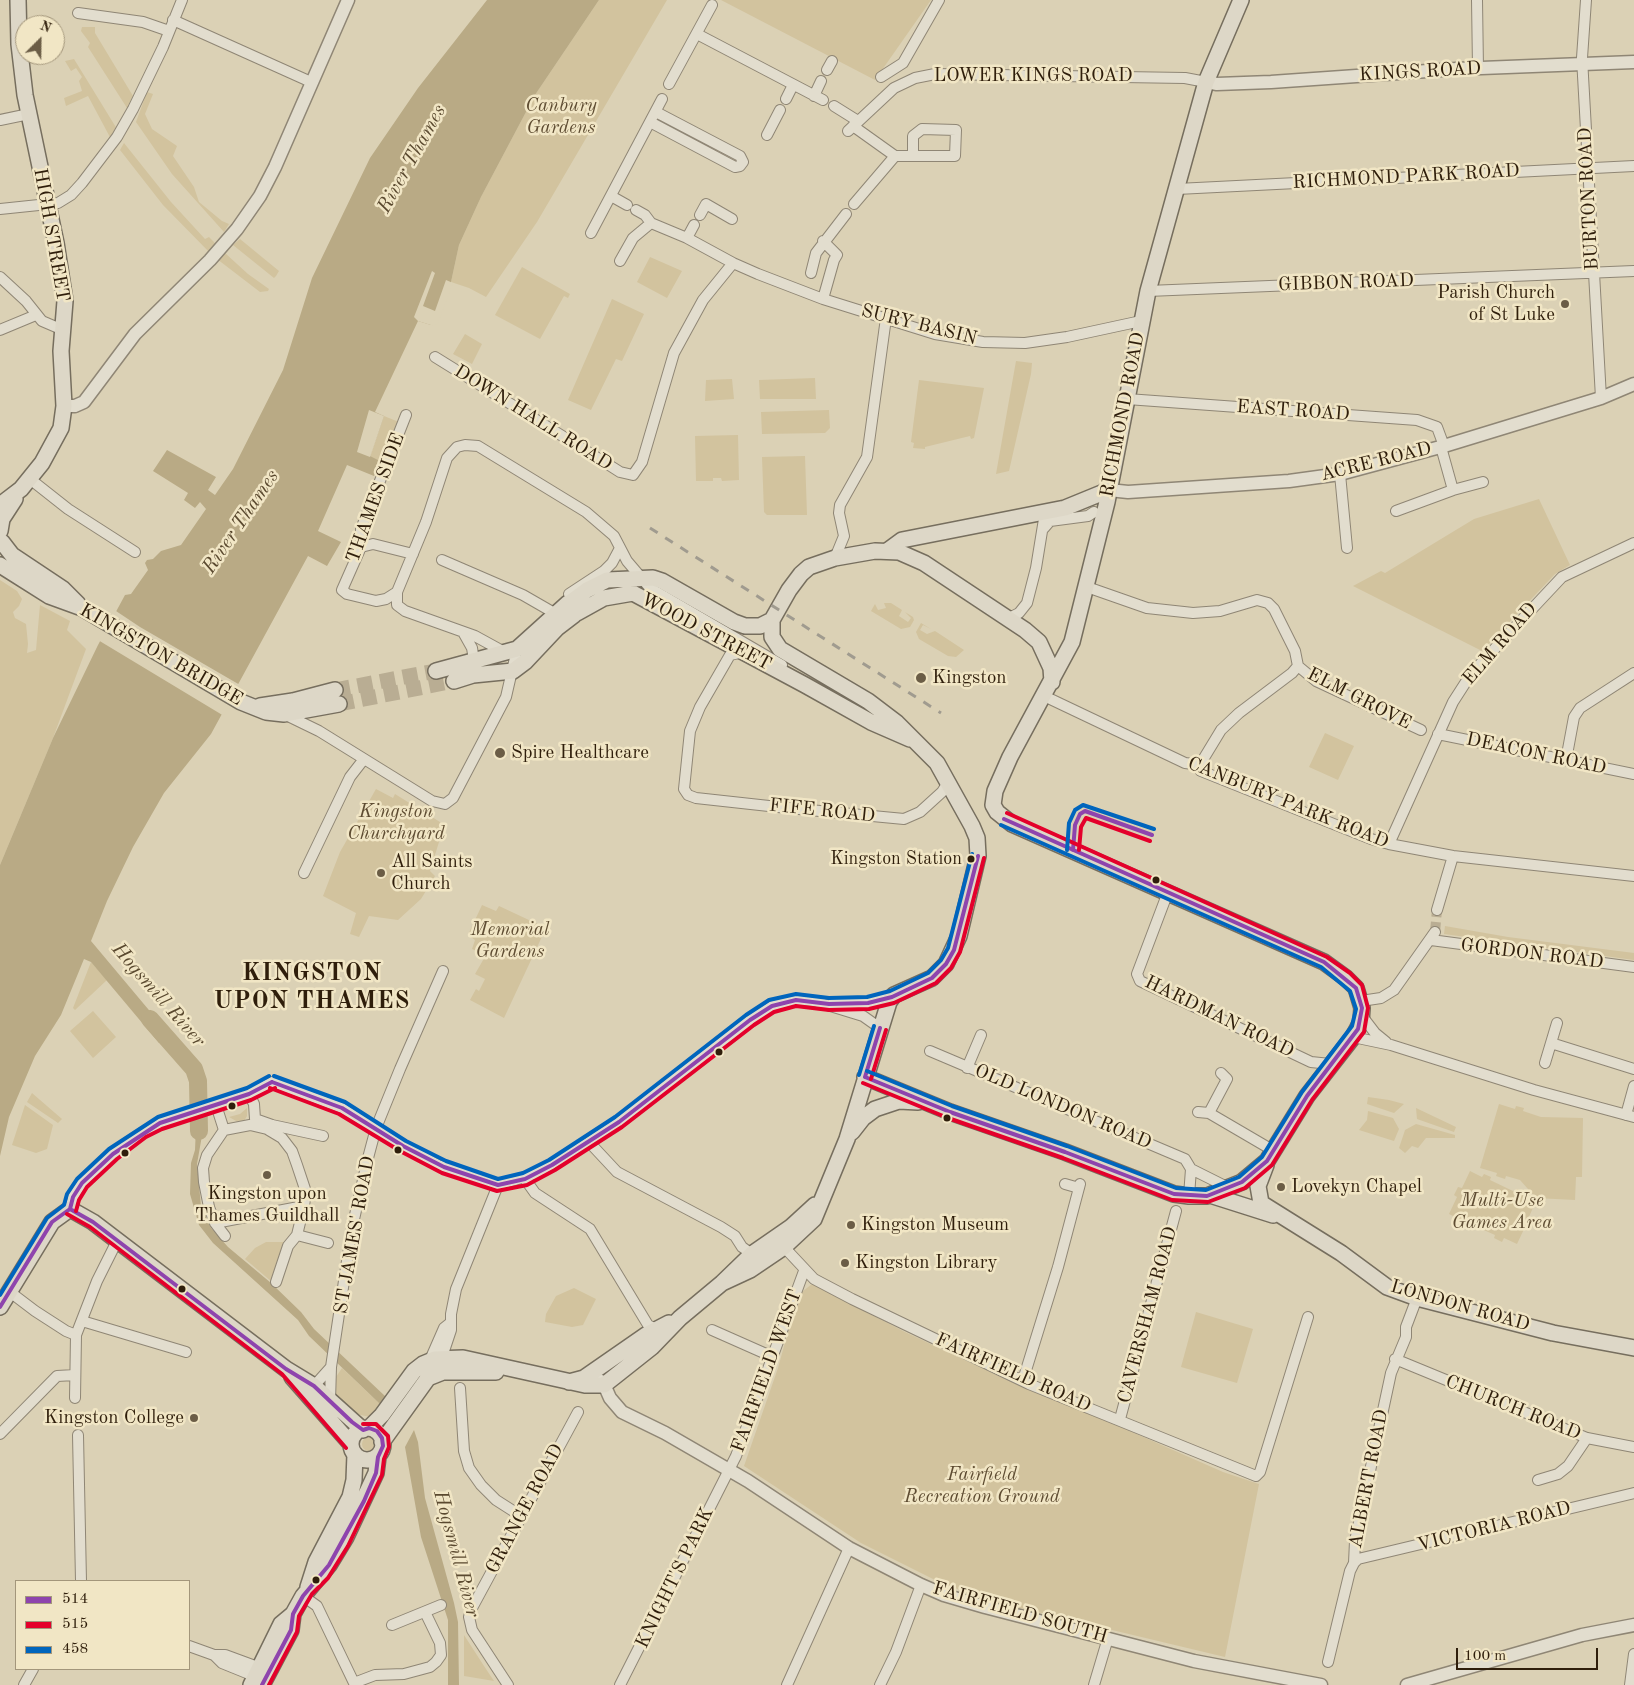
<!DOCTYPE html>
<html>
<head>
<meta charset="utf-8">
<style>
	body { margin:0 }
	#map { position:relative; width:1634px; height:1685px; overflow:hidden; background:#dbd1b5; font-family:"Old Standard TT",serif }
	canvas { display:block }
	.legend { position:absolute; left:15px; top:1580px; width:175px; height:90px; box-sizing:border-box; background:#f1e6c5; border:1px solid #a3967b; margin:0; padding:6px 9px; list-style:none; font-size:15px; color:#2f1e0b }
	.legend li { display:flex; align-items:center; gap:10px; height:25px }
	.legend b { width:25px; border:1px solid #a3967b }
	.north { position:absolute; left:15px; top:15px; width:50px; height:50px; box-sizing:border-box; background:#f1e6c5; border:1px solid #a3967b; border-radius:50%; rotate:23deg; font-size:14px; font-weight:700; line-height:20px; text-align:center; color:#2f1e0b }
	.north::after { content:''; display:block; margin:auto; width:18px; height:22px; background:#6b5d46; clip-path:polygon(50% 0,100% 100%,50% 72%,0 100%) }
	.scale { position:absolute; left:1456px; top:1648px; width:142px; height:22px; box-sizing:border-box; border:2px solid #2f1e0b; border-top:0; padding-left:6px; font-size:15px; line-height:18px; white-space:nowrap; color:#2f1e0b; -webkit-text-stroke:4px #f1e6c5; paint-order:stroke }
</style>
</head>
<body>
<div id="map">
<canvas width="1634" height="1685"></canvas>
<ul class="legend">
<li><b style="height:6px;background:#8e44ad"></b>514</li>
<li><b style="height:6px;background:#e4002b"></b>515</li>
<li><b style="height:6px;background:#0065bd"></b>458</li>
</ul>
<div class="north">N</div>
<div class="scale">100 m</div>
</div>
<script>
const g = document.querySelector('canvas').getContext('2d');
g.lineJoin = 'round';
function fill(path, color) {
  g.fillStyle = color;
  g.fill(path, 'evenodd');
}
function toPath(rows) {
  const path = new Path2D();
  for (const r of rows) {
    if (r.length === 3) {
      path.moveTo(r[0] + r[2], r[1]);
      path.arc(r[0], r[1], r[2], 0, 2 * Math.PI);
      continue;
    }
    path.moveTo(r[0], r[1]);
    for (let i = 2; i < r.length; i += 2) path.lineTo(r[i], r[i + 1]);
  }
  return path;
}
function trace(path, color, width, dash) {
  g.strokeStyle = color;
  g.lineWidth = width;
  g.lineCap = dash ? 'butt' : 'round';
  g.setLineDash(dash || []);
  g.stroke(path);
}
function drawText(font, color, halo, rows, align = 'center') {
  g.font = font + ' "Old Standard TT",serif';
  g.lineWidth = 5;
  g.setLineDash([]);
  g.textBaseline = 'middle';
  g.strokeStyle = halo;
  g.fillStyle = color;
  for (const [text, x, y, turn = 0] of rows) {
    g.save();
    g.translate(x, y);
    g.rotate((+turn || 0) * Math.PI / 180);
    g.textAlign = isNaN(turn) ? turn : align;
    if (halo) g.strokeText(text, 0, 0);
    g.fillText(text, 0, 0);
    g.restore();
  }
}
fill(toPath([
	[599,0,667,0,537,222,486,297,469,288,451,282,459,245,481,197,535,95],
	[721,0,931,0,875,80],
	[82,27,95,27,95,33,133,96,127,108,88,47,90,43,81,31],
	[74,59,117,129,111,139,88,96,66,106,64,98,82,91,79,81,82,77,76,68,71,71,65,61],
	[147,92,153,94,145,114,152,129,177,146,173,156,194,187,199,202,222,221,229,224,224,232,172,174,136,122],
	[124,143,171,202,205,239,209,237,214,242,216,246,211,254,163,205,120,150],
	[240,239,279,271,276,276,274,278,233,245],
	[225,253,248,274,269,289,268,291,260,292,217,259],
	[650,257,682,271,667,298,637,282],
	[522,267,570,294,568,298,564,296,540,339,495,315],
	[612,299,644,314,622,361,616,359,591,410,568,400],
	[465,334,482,344,472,364,453,354],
	[1016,361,1032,363,1031,374,1009,471,996,474],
	[815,378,816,399,760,399,759,380],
	[732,379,734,399,705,401,706,380],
	[919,380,984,388,974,438,971,439,970,436,925,447,925,449,913,448,914,443,911,442],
	[829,410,830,428,825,433,762,434,761,412],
	[384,416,399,422,380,461,370,457],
	[738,435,739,480,722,481,721,478,713,478,713,481,696,481,695,436],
	[805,456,807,515,767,515,764,512,762,457],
	[1539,499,1570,565,1555,574,1482,651,1353,586,1381,571,1385,573,1474,519],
	[0,580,17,591,22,599,19,606,13,612,15,618,26,624,28,644,27,653,36,650,40,605,70,621,67,630,86,649,53,738,0,865],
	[884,603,891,603,902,610,899,616,908,622,911,618,905,612,913,617,914,620,910,627,901,629,871,611,875,604,878,610,886,608],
	[921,623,931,629,923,625,920,630,927,634,935,631,964,650,956,657,948,656,919,639,916,632],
	[1325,733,1354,746,1338,780,1309,767],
	[376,789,393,798,395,794,440,822,443,829,430,871,435,876,421,899,398,920,369,916,359,937,350,934,356,913,323,896,340,852],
	[482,905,496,911,499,906,546,928,504,1018,470,1000,476,989,479,991,485,979,475,974,486,955,472,949,475,940,468,935],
	[1445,926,1508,937,1634,953,1634,960,1444,934],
	[91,962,107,980,75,1010,73,1008],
	[93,1011,116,1037,93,1058,70,1031],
	[32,1093,62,1119,58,1123,27,1102],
	[1368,1097,1389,1100,1404,1104,1394,1113,1367,1104],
	[1499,1104,1515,1109,1516,1106,1524,1108,1523,1111,1541,1117,1583,1118,1582,1177,1576,1177,1575,1200,1536,1198,1520,1180,1506,1176,1505,1179,1496,1176,1497,1173,1480,1168],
	[25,1105,53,1125,47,1149,36,1153,12,1145],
	[247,1108,247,1116,244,1121,238,1122,229,1117,240,1114],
	[1416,1108,1456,1127,1454,1132,1417,1119],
	[1368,1111,1393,1118,1399,1129,1394,1141,1359,1130,1367,1120],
	[1416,1124,1455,1135,1455,1138,1426,1138,1418,1148,1412,1146,1405,1153,1399,1148,1405,1130],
	[1470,1171,1482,1177,1484,1174,1491,1177,1490,1180,1515,1192,1517,1189,1524,1192,1523,1196,1536,1201,1528,1219,1531,1221,1527,1228,1525,1227,1517,1244,1504,1238,1502,1242,1494,1238,1495,1235,1470,1224,1468,1227,1460,1223,1461,1220,1449,1214,1457,1197,1454,1195,1458,1187,1462,1188],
	[266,1242,286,1242,272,1282,245,1259,255,1248],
	[812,1284,905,1332,1027,1389,1123,1428,1223,1472,1259,1484,1225,1657,995,1602,943,1584,861,1543,744,1466,778,1368,798,1295],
	[574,1288,596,1299,583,1325,572,1327,545,1322,546,1314,556,1296],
	[1196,1312,1253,1329,1237,1383,1181,1367],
	[342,1368,380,1404,371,1417,355,1414,334,1394,336,1377],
	[369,1444,7],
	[464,1635,484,1666,494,1681,464,1676]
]), '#d2c39e');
fill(toPath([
	[487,0,599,0,535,95,481,197,459,245,451,282,431,325,418,321,375,412,384,416,370,456,380,461,374,476,347,465,318,531,341,542,327,566,308,556,211,734,164,793,133,847,107,901,91,941,169,1034,159,1043,91,962,84,959,61,1015,35,1056,9,1117,0,1156,0,865,53,738,98,645,125,595,131,594,148,570,145,563,147,560,153,559,161,551,181,545,206,509,200,502,195,508,184,500,188,493,153,471,167,450,216,477,208,490,215,495,233,469,283,370,312,278,370,158,418,88],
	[178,1043,199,1069,203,1077,205,1098,197,1101,191,1075,168,1051],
	[204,1124,197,1164,201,1206,211,1228,228,1247,271,1283,301,1312,314,1329,386,1397,380,1404,309,1336,298,1320,213,1243,199,1225,190,1194,191,1163,195,1150,196,1127],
	[414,1430,418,1442,425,1498,454,1603,458,1622,459,1685,448,1685,448,1620,421,1537,405,1447]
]), '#b9aa85');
fill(toPath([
	[432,271,435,273,423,306,435,311,446,280,453,283,438,323,434,326,418,321,414,317],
	[369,410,384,416,370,457,357,452],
	[116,607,116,611,140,627,240,685,224,716,98,640]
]), '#dbd1b5');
trace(toPath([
	[150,1019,194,1069,198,1081,199,1131]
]), '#b9aa85', 18);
trace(toPath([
	[1435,932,1437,910]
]), '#b9ad93', 10, [10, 5]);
trace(toPath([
	[335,690,436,671],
	[339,704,454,681]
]), '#b9ad93', 15, [15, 8]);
const minor = toPath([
	[1477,0,1478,68],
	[1586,0,1582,58,1601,398],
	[78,13,143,22,169,31],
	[173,20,311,82],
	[697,34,823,100],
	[827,70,832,61],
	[881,77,903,63,939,0],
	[669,84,712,5],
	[814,96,821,81],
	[786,99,793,85],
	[834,106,858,121],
	[0,120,29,114],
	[650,122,735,167,740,166,743,162,740,156,656,112],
	[853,126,895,156],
	[848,131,894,88,915,78,935,74,1185,78,1206,82],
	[767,135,780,110],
	[1177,189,1634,166],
	[611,196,627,205],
	[854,204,895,156,955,156,956,130,922,129,913,136,913,156],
	[0,209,58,203,71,195,82,183,117,137,133,109,163,47,182,0],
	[636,210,645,215,651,223],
	[700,215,706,204,732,219],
	[591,233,662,99],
	[687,238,694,225],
	[620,261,633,238,651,223,687,238,733,263,758,274,823,299,935,334,983,342,1025,343,1067,337,1141,321],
	[811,273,816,253,846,214],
	[0,277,26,301,42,321,63,330],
	[1148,291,1634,271],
	[823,299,834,260,837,255,823,241],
	[0,330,36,315],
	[435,357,609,465,620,472,633,475,642,462,674,353,703,300,733,263],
	[1127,399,1417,420,1437,427,1444,446],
	[1340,474,1347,548],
	[30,479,68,509,135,552],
	[1453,490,1483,482],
	[1396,511,1453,490,1441,447],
	[1044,528,1050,521,1088,516,1094,512],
	[361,547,373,544,413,554],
	[835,558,844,536,839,513,840,505,867,457,886,318],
	[442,560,523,595,556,614],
	[1087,587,1147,608,1193,613,1220,611,1257,600,1268,603,1274,609,1295,651,1298,666,1292,673,1239,713,1221,730,1204,758,1201,771,1371,839,1389,844,1453,856,1634,876],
	[397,592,386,599,376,601,347,594,342,590,361,547,361,529,406,415],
	[569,594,604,571,612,563,620,548],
	[1007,619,1019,613,1027,603,1036,568,1044,519,1049,512],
	[463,632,472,648,475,666],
	[744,652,730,655,700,707,690,731,684,789,688,795,696,798,778,807,904,819,920,812,942,792,949,781],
	[506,653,475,636,405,611,397,605,397,592,426,522,447,458,457,447,465,445,478,446,586,512,614,536,627,561,650,588,782,665],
	[1298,666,1316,681,1421,730],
	[1044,696,1185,763,1201,765],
	[284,714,319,731,432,801,445,804,453,798,506,697,517,649],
	[1438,734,1634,774],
	[1566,760,1574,717,1580,708,1634,673],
	[1389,844,1453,702,1471,674,1562,577,1634,543],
	[304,873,350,777,364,759],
	[1168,892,1137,974,1140,981,1311,1062,1330,1064],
	[1437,910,1453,856],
	[1431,940,1634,967],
	[1361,1001,1381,998,1394,990,1435,932],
	[832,1004,868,1003,892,997],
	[1362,1016,1375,1033,1386,1042],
	[1353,1037,1391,1045,1534,1090,1634,1117],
	[1551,1043,1634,1069],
	[930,1051,1185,1159,1191,1169,1189,1196],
	[1545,1063,1557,1023],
	[967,1068,981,1035],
	[1221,1073,1227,1079,1209,1113,1274,1151],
	[249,1094,254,1104,255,1119,272,1125,323,1136],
	[216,1105,224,1130,207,1155,203,1168,204,1182,209,1207,215,1223,225,1236],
	[1198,1112,1209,1113],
	[1626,1115,1634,1086],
	[224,1130,250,1125,267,1129,282,1138,292,1151,297,1165,306,1192,304,1206,297,1235,288,1246,276,1282],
	[589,1142,617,1172,721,1227,735,1236,742,1247,752,1254],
	[1191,1169,1229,1188],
	[525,1179,535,1193,590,1229,648,1325,660,1331],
	[1065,1184,1079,1188],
	[70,1209,73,1197,82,1183,113,1154,143,1132,160,1123,249,1094,272,1082,342,1108,403,1146,438,1165,498,1185,535,1174,589,1142,619,1122,750,1020,772,1006,796,1000,814,1001,863,1016,880,1028],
	[215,1223,304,1206],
	[297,1235,328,1243],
	[784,1247,814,1279,852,1299,1029,1384,1256,1476,1260,1472,1308,1317],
	[10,1292,35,1311,66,1331,76,1335],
	[82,1321,186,1352],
	[712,1330,773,1357],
	[1395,1359,1587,1438,1634,1447],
	[430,1360,444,1328,449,1324],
	[440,1363,451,1330,451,1314,456,1289,498,1185],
	[1023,1380,1058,1267,1080,1184],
	[314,1386,331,1367],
	[460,1388,464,1451,469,1468,481,1485,496,1500,521,1516],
	[75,1398,76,1335,97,1281,117,1241],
	[330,1401,331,1367,352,1228,368,1158,376,1128,400,1069,443,971],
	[1120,1419,1176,1211],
	[0,1434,57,1376,75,1375],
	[78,1435,81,1581],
	[1538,1480,1558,1474,1568,1466,1587,1438],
	[1354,1563,1358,1559,1634,1493],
	[303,1596,317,1606,355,1685],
	[392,1625,441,1605],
	[189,1646,214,1655,225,1655,263,1669],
	[214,1655,222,1663,259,1678],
	[1328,1662,1350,1571,1354,1563,1355,1541,1391,1373,1406,1337,1406,1327,1417,1298],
	[354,1683,375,1675,404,1674,430,1667,436,1662,441,1655,440,1643,425,1612],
	[24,1685,33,1669],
	[508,1685,472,1630,469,1617,472,1608,578,1412],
	[620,1685,736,1456,804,1271],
	[787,1685,849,1548],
	[880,1685,896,1652,921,1585],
	[1094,1685,1108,1638],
	[1630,1685,1634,1654]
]);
const tertiary = toPath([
	[1206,82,1217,84,1271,82,1456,69,1634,62],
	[64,406,75,406,84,402,135,334,210,260,237,229,260,196,275,167,348,0],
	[1109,490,1128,492,1289,481,1340,474,1444,446,1601,398,1634,384],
	[597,1379,603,1382,610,1398,622,1412,665,1433,748,1481,849,1548,921,1585,944,1595,985,1607,1194,1661,1321,1685],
	[1407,1685,1582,1635,1634,1625]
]);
const primary = toPath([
	[0,505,21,489,42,463,61,428,64,406,61,351,65,301,56,243,25,95,19,44,18,0],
	[0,531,2,519,15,499],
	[2,542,12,555,63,589,78,604],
	[887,551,902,540,1065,508,1109,490],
	[0,565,49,596,82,608,241,702,266,712,284,714,339,704],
	[572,601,587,590,607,580,653,578,662,581,734,622,745,626,760,626,772,620],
	[577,613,604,598,633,593,805,685,871,722,910,739],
	[436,671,517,649,568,603],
	[454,681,473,675,513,671,525,662,557,628,574,615],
	[260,706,293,701,335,690],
	[865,1077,950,1112,1065,1152,1174,1194,1189,1196,1207,1196,1242,1182,1267,1161,1307,1096,1353,1037,1361,1022,1362,1008,1356,988,1346,978,1324,962,1012,824,997,812,993,805,995,791,1010,757,1072,642,1107,502,1148,291,1206,82,1241,0],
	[852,1132,863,1118,875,1109,899,1101,918,1102],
	[1266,1165,1258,1186,1261,1203,1341,1253,1387,1287,1417,1298,1553,1333,1634,1348],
	[1210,1195,1273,1215],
	[722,1283,750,1270,784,1247,814,1219,847,1139,889,1002,894,995,932,978,946,964,959,936,978,856,977,838,972,826,937,763,897,723,868,701,780,649,772,637,772,620,789,590,801,574,809,567,835,558,875,551,899,552,924,563,1025,630,1039,642,1051,668,1052,682],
	[0,1307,52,1222,70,1209,93,1222,286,1369,314,1386,363,1430],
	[292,1377,351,1444],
	[569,1382,584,1378,646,1335,669,1323],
	[369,1428,382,1415,414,1371,423,1364,435,1359,463,1358,585,1385,604,1385,652,1347,680,1318,722,1283,752,1254,791,1227,815,1205],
	[367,1444,16],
	[382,1442,428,1378,443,1372,496,1372],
	[308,1587,316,1562,350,1497,354,1480,355,1454],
	[251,1685,281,1624,293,1614],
	[262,1685,291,1630,293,1614,303,1596,329,1565,346,1537,376,1473,378,1457]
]);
trace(minor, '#8f8675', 12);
trace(tertiary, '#8f8675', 15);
trace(primary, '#766e5e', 18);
trace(minor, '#e2ddce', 10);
trace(tertiary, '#e2ddce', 12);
trace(primary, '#ddd7c7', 15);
trace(toPath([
	[650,528,941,713]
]), '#a09b8f', 3, [9, 9]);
trace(toPath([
	[1073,850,1075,825,1080,814,1085,811,1152,835],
	[865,1077,950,1112,1065,1152,1174,1194,1207,1196,1242,1182,1267,1161,1307,1096,1358,1029,1362,1008,1356,988,1324,962,1004,819],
	[865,1077,880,1028],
	[272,1082,342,1108,403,1146,444,1167,498,1185,525,1179,552,1165,619,1122,750,1020,772,1006,796,1000,829,1004,868,1003,892,997,932,978,946,964,954,950,978,856],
	[70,1209,93,1222,286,1369,314,1386,352,1422,363,1430,369,1428,377,1431,382,1438,383,1446,378,1457,376,1473,364,1501,329,1565,303,1596,293,1614,291,1630,262,1685],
	[0,1307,52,1222,70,1209,73,1197,82,1183,113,1154,160,1123,249,1094,272,1082]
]), '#8e44ad', 4);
trace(toPath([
	[1079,850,1081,827,1086,818,1150,841],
	[871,1079,886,1030],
	[863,1083,948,1118,1063,1158,1172,1200,1208,1202,1245,1188,1272,1165,1312,1100,1364,1032,1368,1008,1362,985,1350,973,1327,957,1007,813],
	[270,1088,339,1114,400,1151,442,1173,497,1191,527,1185,555,1170,622,1127,754,1025,774,1012,796,1006,829,1010,869,1009,894,1003,936,983,951,968,960,952,984,858],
	[76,1211,79,1200,87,1187,117,1159,146,1137,162,1129,251,1100,275,1088],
	[67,1214,90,1227,282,1374,346,1448],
	[269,1685,297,1632,299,1616,312,1594,328,1578,348,1546,382,1475,384,1459,389,1447,388,1436,376,1424,363,1424]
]), '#e4002b', 4);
trace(toPath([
	[1067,850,1069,823,1075,810,1083,805,1154,829],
	[867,1071,952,1106,1067,1146,1176,1188,1206,1190,1239,1177,1262,1157,1302,1092,1352,1026,1356,1009,1350,991,1321,967,1001,825],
	[859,1075,874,1026],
	[274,1076,345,1102,406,1141,446,1161,498,1179,523,1173,549,1160,615,1117,746,1015,769,1000,796,994,829,998,867,997,890,991,928,973,941,960,948,948,972,854],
	[0,1295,47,1218,64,1205,67,1194,77,1179,109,1149,158,1117,247,1088,269,1076]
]), '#0065bd', 4);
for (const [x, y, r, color] of [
	[1565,304,5,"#6b5d46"],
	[921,678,6,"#6b5d46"],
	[500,753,6,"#6b5d46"],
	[971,859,4.5,"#2f1e0b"],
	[381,873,5,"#6b5d46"],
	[1156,880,4.5,"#2f1e0b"],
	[719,1052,4.5,"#2f1e0b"],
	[232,1106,4.5,"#2f1e0b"],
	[947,1118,4.5,"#2f1e0b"],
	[398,1150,4.5,"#2f1e0b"],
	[125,1153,4.5,"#2f1e0b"],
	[267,1175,5,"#6b5d46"],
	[1281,1187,5,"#6b5d46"],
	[851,1225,5,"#6b5d46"],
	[845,1263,5,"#6b5d46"],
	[182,1289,4.5,"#2f1e0b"],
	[194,1418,5,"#6b5d46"],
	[316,1580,4.5,"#2f1e0b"]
]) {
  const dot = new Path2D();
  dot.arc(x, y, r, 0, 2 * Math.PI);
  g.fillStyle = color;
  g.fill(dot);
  trace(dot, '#f1e6c5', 2);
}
drawText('18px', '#2f1e0b', '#f1e6c5', [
	["Kingston Station",962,859]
], 'right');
drawText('19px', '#2f1e0b', '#f1e6c5', [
	["KINGS ROAD",1420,72,-3],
	["LOWER KINGS ROAD",1033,76],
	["RICHMOND PARK ROAD",1406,177,-3],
	["BURTON ROAD",1589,199,-93],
	["HIGH STREET",51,235,80],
	["GIBBON ROAD",1346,283,-2],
	["SURY BASIN",919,325,14],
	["EAST ROAD",1293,411,4],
	["RICHMOND ROAD",1123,415,-79],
	["DOWN HALL ROAD",533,418,32],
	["ACRE ROAD",1376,462,-14],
	["THAMES SIDE",376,498,-70],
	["WOOD STREET",706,632,28],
	["ELM ROAD",1500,644,-49],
	["KINGSTON BRIDGE",161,655,30],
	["ELM GROVE",1359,699,27],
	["DEACON ROAD",1536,754,12],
	["CANBURY PARK ROAD",1288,803,22],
	["FIFE ROAD",822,811,6],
	["GORDON ROAD",1532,954,7],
	["HARDMAN ROAD",1219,1017,26],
	["OLD LONDON ROAD",1063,1107,23],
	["ST JAMES' ROAD",355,1235,-80],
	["LONDON ROAD",1460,1306,16],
	["CAVERSHAM ROAD",1148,1315,-75],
	["FAIRFIELD WEST",767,1371,-70],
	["FAIRFIELD ROAD",1013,1373,24],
	["CHURCH ROAD",1513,1408,22],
	["ALBERT ROAD",1369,1479,-79],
	["GRANGE ROAD",525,1509,-62],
	["VICTORIA ROAD",1494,1527,-14],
	["KNIGHT'S PARK",675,1578,-64],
	["FAIRFIELD SOUTH",1020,1613,16]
]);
drawText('italic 19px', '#5e4c32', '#f1e6c5', [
	["Canbury",561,106],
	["Gardens",561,128],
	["Kingston",396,812],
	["Churchyard",396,834],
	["Memorial",510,930],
	["Gardens",510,952],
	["Multi-Use",1502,1201],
	["Games Area",1502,1223],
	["Fairfield",982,1475],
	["Recreation Ground",982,1497]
]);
drawText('19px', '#2f1e0b', '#f1e6c5', [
	["Parish Church",1555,293,"right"],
	["of St Luke",1555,315,"right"],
	["Kingston",932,678],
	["Spire Healthcare",511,753],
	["All Saints",391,862],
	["Church",391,884],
	["Lovekyn Chapel",1291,1187],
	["Kingston upon",267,1194,"center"],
	["Thames Guildhall",267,1216,"center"],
	["Kingston Museum",861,1225],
	["Kingston Library",855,1263],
	["Kingston College",184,1418,"right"]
], 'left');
drawText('italic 20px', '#5a492f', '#f1e6c5', [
	["River Thames",412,159,-61],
	["River Thames",241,522,-56],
	["Hogsmill River",158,995,49],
	["Hogsmill River",456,1554,75]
]);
g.letterSpacing = '1px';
drawText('bold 24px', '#2f1e0b', '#f1e6c5', [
	["KINGSTON",312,974],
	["UPON THAMES",312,1002]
]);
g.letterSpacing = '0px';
</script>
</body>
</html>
